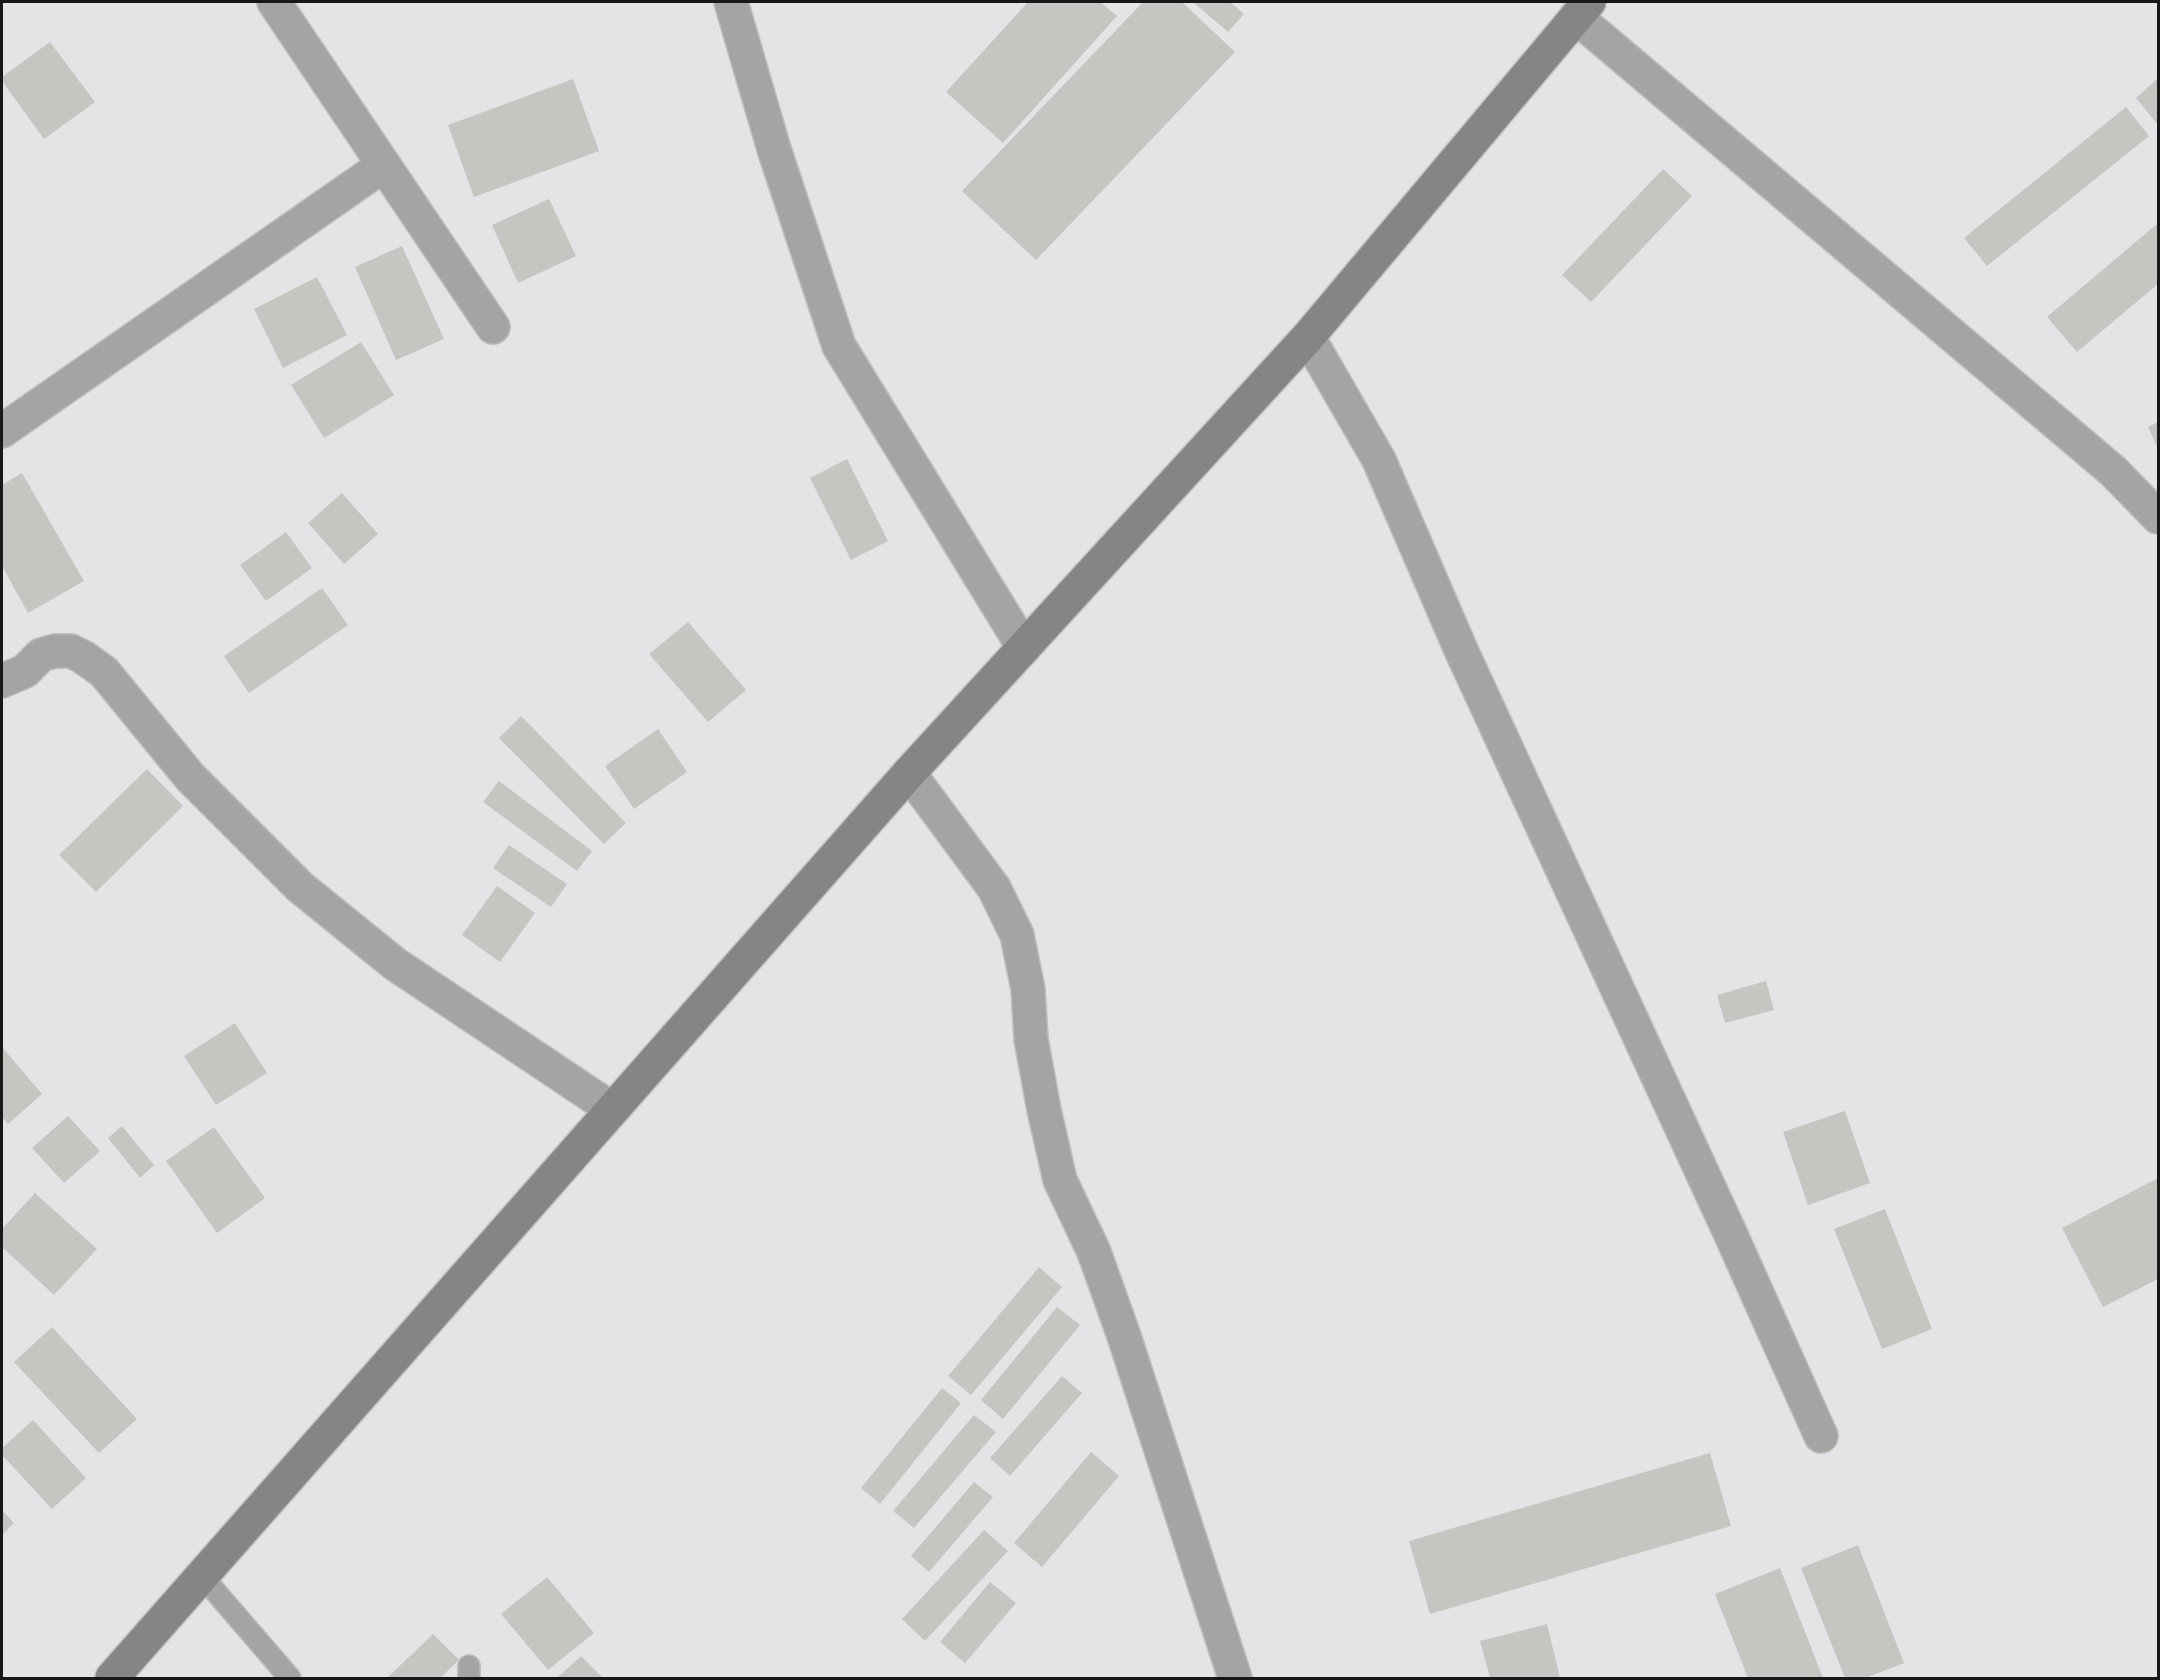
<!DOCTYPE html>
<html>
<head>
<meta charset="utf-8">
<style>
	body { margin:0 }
	#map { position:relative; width:2160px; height:1680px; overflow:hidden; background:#e4e4e7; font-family:Ubuntu,sans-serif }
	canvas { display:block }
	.frame { position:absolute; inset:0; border:3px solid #181819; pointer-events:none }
</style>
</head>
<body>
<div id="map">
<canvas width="2160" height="1680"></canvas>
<div class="frame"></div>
</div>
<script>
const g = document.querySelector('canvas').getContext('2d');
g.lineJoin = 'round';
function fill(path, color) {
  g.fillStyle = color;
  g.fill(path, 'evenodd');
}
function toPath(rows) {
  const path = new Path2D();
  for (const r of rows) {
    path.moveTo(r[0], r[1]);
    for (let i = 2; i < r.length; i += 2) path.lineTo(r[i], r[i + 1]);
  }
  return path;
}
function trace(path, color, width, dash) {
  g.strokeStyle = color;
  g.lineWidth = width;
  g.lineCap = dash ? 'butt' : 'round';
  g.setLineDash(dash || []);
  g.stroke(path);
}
fill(toPath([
	[1028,2,1100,2,1117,16,1003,143,946,92],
	[1143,2,1182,2,1235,52,1036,260,962,191],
	[1193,2,1230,2,1244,14,1228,32],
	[50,42,95,102,44,139,2,81,2,77],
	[2158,78,2158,125,2136,98],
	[573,79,599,151,474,197,448,125],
	[2126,107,2149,136,1987,266,1964,238],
	[1663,169,1692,196,1591,302,1562,275],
	[549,199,576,256,518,283,492,225],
	[2158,223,2158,284,2077,352,2047,317],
	[402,246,444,339,396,360,355,267],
	[317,277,347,335,283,368,254,309],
	[361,342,394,395,324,438,291,385],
	[2158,422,2158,449,2148,427],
	[847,459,888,541,851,560,810,478],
	[22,473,84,581,28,613,2,566,2,485],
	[342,493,378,534,344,564,308,523],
	[286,532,312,568,266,601,240,565],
	[322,588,348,625,249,693,224,656],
	[688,622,746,690,708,722,649,654],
	[521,716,626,823,604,844,499,738],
	[658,729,687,772,634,809,605,766],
	[147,769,183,806,96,892,59,855],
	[499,781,592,851,577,871,483,802],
	[509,845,567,884,551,907,493,868],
	[497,886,535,913,500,962,462,935],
	[1766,981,1774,1010,1725,1023,1717,995],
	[235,1023,267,1073,216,1105,184,1056],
	[2,1047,42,1094,8,1124,2,1117],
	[1845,1111,1870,1183,1808,1205,1783,1132],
	[68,1116,100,1151,64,1183,32,1148],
	[122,1126,154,1165,140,1178,108,1138],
	[214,1127,265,1198,217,1233,166,1161],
	[2158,1178,2158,1279,2103,1307,2062,1228],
	[35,1193,97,1249,54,1295,2,1247,2,1229],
	[1885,1209,1932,1329,1882,1349,1834,1229],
	[1039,1267,1062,1287,971,1395,948,1376],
	[1057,1307,1080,1325,1003,1419,981,1400],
	[52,1327,137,1419,99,1453,14,1362],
	[1062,1376,1082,1393,1010,1476,990,1458],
	[942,1388,961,1403,880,1504,861,1488],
	[974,1415,996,1432,914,1528,893,1511],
	[33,1420,86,1478,52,1509,2,1455,2,1448],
	[1091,1452,1119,1476,1042,1567,1014,1543],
	[1710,1453,1731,1526,1430,1614,1409,1541],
	[974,1482,993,1497,929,1572,911,1556],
	[2,1510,14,1523,2,1535],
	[984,1530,1008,1551,925,1641,902,1619],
	[1858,1545,1904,1663,1865,1678,1845,1678,1801,1568],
	[1780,1568,1823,1678,1748,1678,1715,1594],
	[547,1577,594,1633,548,1670,501,1614],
	[990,1582,1016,1603,965,1663,940,1642],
	[1547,1624,1560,1678,1490,1678,1480,1641],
	[433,1634,459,1660,440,1678,387,1678],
	[581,1656,603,1678,557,1678]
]), '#c7c5c2');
const service = toPath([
	[202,1576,290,1678],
	[469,1666,469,1678]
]);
const minor = toPath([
	[274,2,493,327],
	[731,2,774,149,839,346,1024,648],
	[1576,17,2113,471,2158,517],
	[1308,337,1379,460,1461,650,1731,1235,1821,1436],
	[2,431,384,165],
	[2,681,25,671,41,655,55,651,71,651,83,657,104,672,190,777,300,887,395,964,612,1109],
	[909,773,994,888,1017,935,1028,989,1031,1039,1044,1110,1060,1180,1094,1252,1124,1336,1235,1678]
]);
const secondary = toPath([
	[112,1678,909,773,1308,337,1589,2]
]);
trace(service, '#bfbfc2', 24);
trace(minor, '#bfbfc2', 36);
trace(secondary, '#bfbfc2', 36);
trace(service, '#a5a4a3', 21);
trace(minor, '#a5a4a3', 33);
trace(secondary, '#878584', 33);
</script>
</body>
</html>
